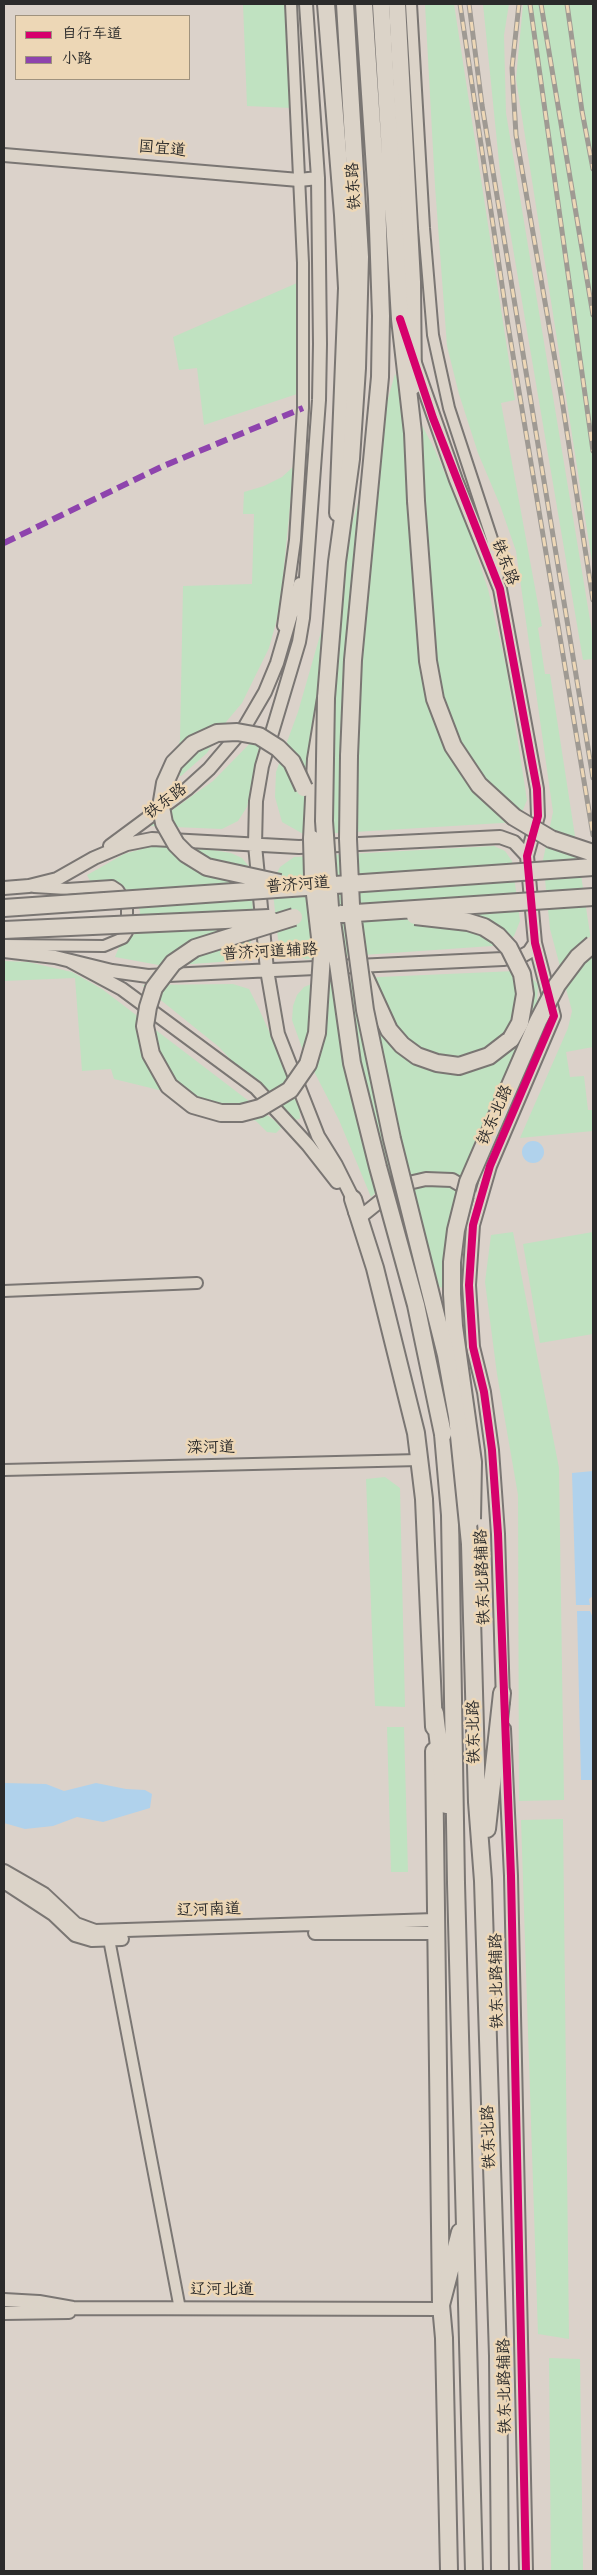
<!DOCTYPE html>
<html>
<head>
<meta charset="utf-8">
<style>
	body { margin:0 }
	#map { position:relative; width:597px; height:2575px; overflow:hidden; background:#dbd2ca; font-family:Dekko,"LXGW WenKai TC",sans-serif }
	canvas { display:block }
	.frame { position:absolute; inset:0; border:5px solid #2b2b2b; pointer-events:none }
	.legend { position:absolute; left:15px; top:15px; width:175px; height:65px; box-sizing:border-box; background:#edd7b6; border:1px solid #9f927e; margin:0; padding:6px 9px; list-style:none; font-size:15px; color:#2b2b2b }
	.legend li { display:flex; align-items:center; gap:10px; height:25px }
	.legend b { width:25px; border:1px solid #9f927e }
</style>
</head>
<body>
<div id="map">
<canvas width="597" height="2575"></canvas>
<div class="frame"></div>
<ul class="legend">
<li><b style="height:6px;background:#d6006c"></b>自行车道</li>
<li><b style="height:6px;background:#8e44ad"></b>小路</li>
</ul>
</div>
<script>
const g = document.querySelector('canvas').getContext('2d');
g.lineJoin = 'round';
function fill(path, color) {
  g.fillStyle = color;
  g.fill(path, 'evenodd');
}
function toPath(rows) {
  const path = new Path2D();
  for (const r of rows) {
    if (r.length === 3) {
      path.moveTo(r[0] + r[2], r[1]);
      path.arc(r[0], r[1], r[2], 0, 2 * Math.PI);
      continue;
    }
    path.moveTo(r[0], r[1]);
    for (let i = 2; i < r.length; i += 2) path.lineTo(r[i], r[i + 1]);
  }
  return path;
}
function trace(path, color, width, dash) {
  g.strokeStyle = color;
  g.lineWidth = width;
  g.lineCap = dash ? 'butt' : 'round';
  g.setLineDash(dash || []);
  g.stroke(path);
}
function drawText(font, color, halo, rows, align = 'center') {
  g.font = font + ' Dekko,"LXGW WenKai TC",sans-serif';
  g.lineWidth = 5;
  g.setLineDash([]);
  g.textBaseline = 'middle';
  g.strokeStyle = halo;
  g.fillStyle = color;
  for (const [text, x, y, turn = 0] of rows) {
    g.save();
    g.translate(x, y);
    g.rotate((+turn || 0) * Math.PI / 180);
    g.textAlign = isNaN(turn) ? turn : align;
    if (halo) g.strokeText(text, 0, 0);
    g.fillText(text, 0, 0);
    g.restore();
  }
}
fill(toPath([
	[243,4,286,4,291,108,247,106],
	[425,4,454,4,515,400,501,403,542,626,538,628,545,674,550,674,593,953,593,1047,566,1052,570,1077,584,1076,588,1110,593,1110,593,1131,520,1138,568,1028,572,1011,550,929,543,860,553,812,516,551,500,505,478,453,459,394,447,346,435,186],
	[483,4,509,4,504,35,506,113,593,638,593,659,583,660,500,172],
	[523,4,593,4,593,568,516,79],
	[297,283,300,393,204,425,197,368,179,370,173,337],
	[395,374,435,450,467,526,488,589,506,666,527,800,518,822,305,835,282,822,275,797,276,772,298,712],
	[294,466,282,587,277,619,269,648,242,703,226,722,207,753,181,776,171,775,180,740,183,586,252,584,254,514,243,514,244,492,264,486,282,477],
	[262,731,247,807,238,821,222,829,150,826,213,781],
	[160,844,189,846,231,853,242,858,251,869,254,934,247,951,238,958,220,962,164,966,115,957,119,947,135,934,139,922,140,911,128,891,120,883,108,880,90,881,87,875,124,854],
	[494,846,505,851,512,861,520,921,514,936,506,945,306,959,286,953,278,939,272,883,280,867,294,857],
	[4,961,28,962,72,972,102,989,275,1121,281,1128,276,1133,267,1132,256,1121,167,1092,114,1079,111,1069,82,1071,75,978,4,981],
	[515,971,528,974,538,984,537,1002,461,1179,446,1172,421,1173,392,1178,371,1197,339,1120,302,1048,292,1020,293,1006,297,995,304,987,314,983,379,977],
	[233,984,249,989,258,1007,299,1097,300,1119,288,1121,219,1047,142,985],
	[435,1183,458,1187,446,1250,445,1288,439,1287,412,1186],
	[513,1232,559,1468,564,1800,519,1801,518,1495,497,1374,485,1282,491,1235],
	[593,1232,593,1334,540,1343,523,1244],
	[385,1477,400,1488,405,1707,375,1706,366,1479],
	[387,1727,404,1727,408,1872,391,1872],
	[563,1819,569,2339,538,2334,521,1820],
	[549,2358,580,2359,583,2571,551,2571]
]), '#c0e2c1');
fill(toPath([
	[533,1152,11],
	[593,1471,593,1596,589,1599,590,1605,576,1605,572,1473],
	[577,1611,590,1611,593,1618,593,1780,581,1780],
	[4,1783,46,1784,64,1791,96,1783,126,1789,145,1790,152,1794,150,1808,103,1822,77,1817,53,1826,25,1829,4,1823]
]), '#b0d2ec');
const minor = toPath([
	[411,4,424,228,433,335,449,408,492,539,498,576],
	[283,626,295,540,303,408,303,263,291,4],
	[4,945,104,946,123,938,127,932,127,904,118,890,112,886,67,889,34,887],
	[4,1291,197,1283],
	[4,1470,419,1460],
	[108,1934,180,2309]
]);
const tertiary = toPath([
	[306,4,318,178,320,344,319,400,303,618,299,642,262,766,256,801,255,845,267,970,278,1034,318,1136,336,1165,353,1199],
	[4,155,299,180,318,178],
	[415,363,456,480,500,589,537,789,538,816,527,856,535,943,554,1016,490,1166,473,1225,469,1285,473,1347,484,1392,492,1450,498,1534,503,1702],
	[110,846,187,789,209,769,244,728,265,692,277,663,300,584],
	[4,888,29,886,57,879,94,858,127,844,152,839,299,847,500,837,514,842,527,856],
	[4,951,55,957,112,971,148,976,503,959,522,956,529,952,535,943],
	[70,961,122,989,256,1088,308,1145,337,1182],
	[355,1212,359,1218,400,1185,426,1179,452,1180,469,1190,470,1194],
	[504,1729,511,1876,526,2571],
	[4,1871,44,1894,76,1924,95,1931,435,1920],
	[4,1882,53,1914,75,1935,92,1940,122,1939],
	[315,1933,435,1933],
	[4,2300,39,2302,73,2308,442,2309],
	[4,2313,69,2312]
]);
const primary = toPath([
	[326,4,343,215,347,288,338,513],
	[397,4,412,282,413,386],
	[353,1199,375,1268,416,1433,424,1499,434,1727],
	[434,1751,441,2305,444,2338,449,2571]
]);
const trunk = toPath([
	[381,4,400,319,413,433,416,501],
	[349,756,353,660,380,377,381,316,377,199,364,4],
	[312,839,316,759,326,698,337,562,351,459,357,368,360,257,345,4],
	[362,971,389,1030,402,1045,417,1056,437,1063,459,1066,489,1056,511,1039],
	[443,1434,450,1515,456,1883,474,2571],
	[470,1544,477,1802,483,1881,498,2356,500,2571],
	[435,1713,446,1805],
	[487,1829,502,1693],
	[441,2305,460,2232]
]);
trace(minor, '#7a7673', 14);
trace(tertiary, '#7a7673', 16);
trace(primary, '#7a7673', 20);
trace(trunk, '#7a7673', 20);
trace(minor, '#dbd3c8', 10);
trace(tertiary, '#dbd3c8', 12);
trace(primary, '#dbd3c8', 16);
trace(trunk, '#dbd3c8', 16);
const rail = toPath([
	[460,4,508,325,593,835],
	[469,4,482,105,593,778],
	[519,4,512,68,516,135,562,400,593,600],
	[530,4,593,451],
	[541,4,593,315],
	[567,4,582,111,593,169]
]);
trace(rail, '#9f9a93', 5);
trace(rail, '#edd7b6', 3, [9]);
const primaryBridge = toPath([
	[472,1519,473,1462,454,1326,452,1294,452,1262,456,1230,468,1182,538,1021,557,985,578,957,593,944]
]);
const trunkBridge = toPath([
	[416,501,428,661,435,699,453,746,479,785,514,817,551,839,593,853],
	[326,698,324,821,330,907,352,1063,378,1167,416,1305,443,1434],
	[349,756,348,839,351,905,365,1010,392,1139,446,1355,457,1416,470,1544],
	[280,883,207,867,186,854,176,844,164,823,161,807,165,783,174,763,193,744,217,733,237,732,259,736,278,748,292,762,304,788],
	[4,908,593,867],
	[341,914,593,897],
	[415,916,468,922,484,927,498,936,509,948,522,974,525,994,520,1023,511,1039],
	[294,917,195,948,173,963,154,988,148,1007,145,1026,151,1054,169,1086,193,1105,221,1113,241,1113,260,1108,290,1090,308,1064,317,1033,322,955,313,877,312,839],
	[4,930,269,918]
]);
trace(primaryBridge, '#7a7673', 20, []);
trace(trunkBridge, '#7a7673', 20, []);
trace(primaryBridge, '#dbd3c8', 16);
trace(trunkBridge, '#dbd3c8', 16);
trace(toPath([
	[4,543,161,467,303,408]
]), '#8e44ad', 6, [12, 6]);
trace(toPath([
	[400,319,433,418,500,589,537,789,538,816,527,856,535,943,554,1016,490,1166,473,1225,469,1285,473,1347,484,1392,492,1450,498,1534,511,1876,526,2571]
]), '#d6006c', 8);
drawText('16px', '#2b2b2b', '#edd7b6', [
	["国宜道",162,151,5],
	["铁东路",356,186,-93],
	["铁东路",503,563,69],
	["铁东路",167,803,-37],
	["普济河道",298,887,-4],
	["普济河道辅路",270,954,-3],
	["铁东北路",497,1116,-66],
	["滦河道",211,1450,-1],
	["铁东北路辅路",485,1577,-92],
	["铁东北路",476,1732,-91],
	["辽河南道",209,1912,-2],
	["铁东北路辅路",499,1981,-91],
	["铁东北路",491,2137,-92],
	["辽河北道",222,2292],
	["铁东北路辅路",507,2386,-91]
]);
</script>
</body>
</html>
